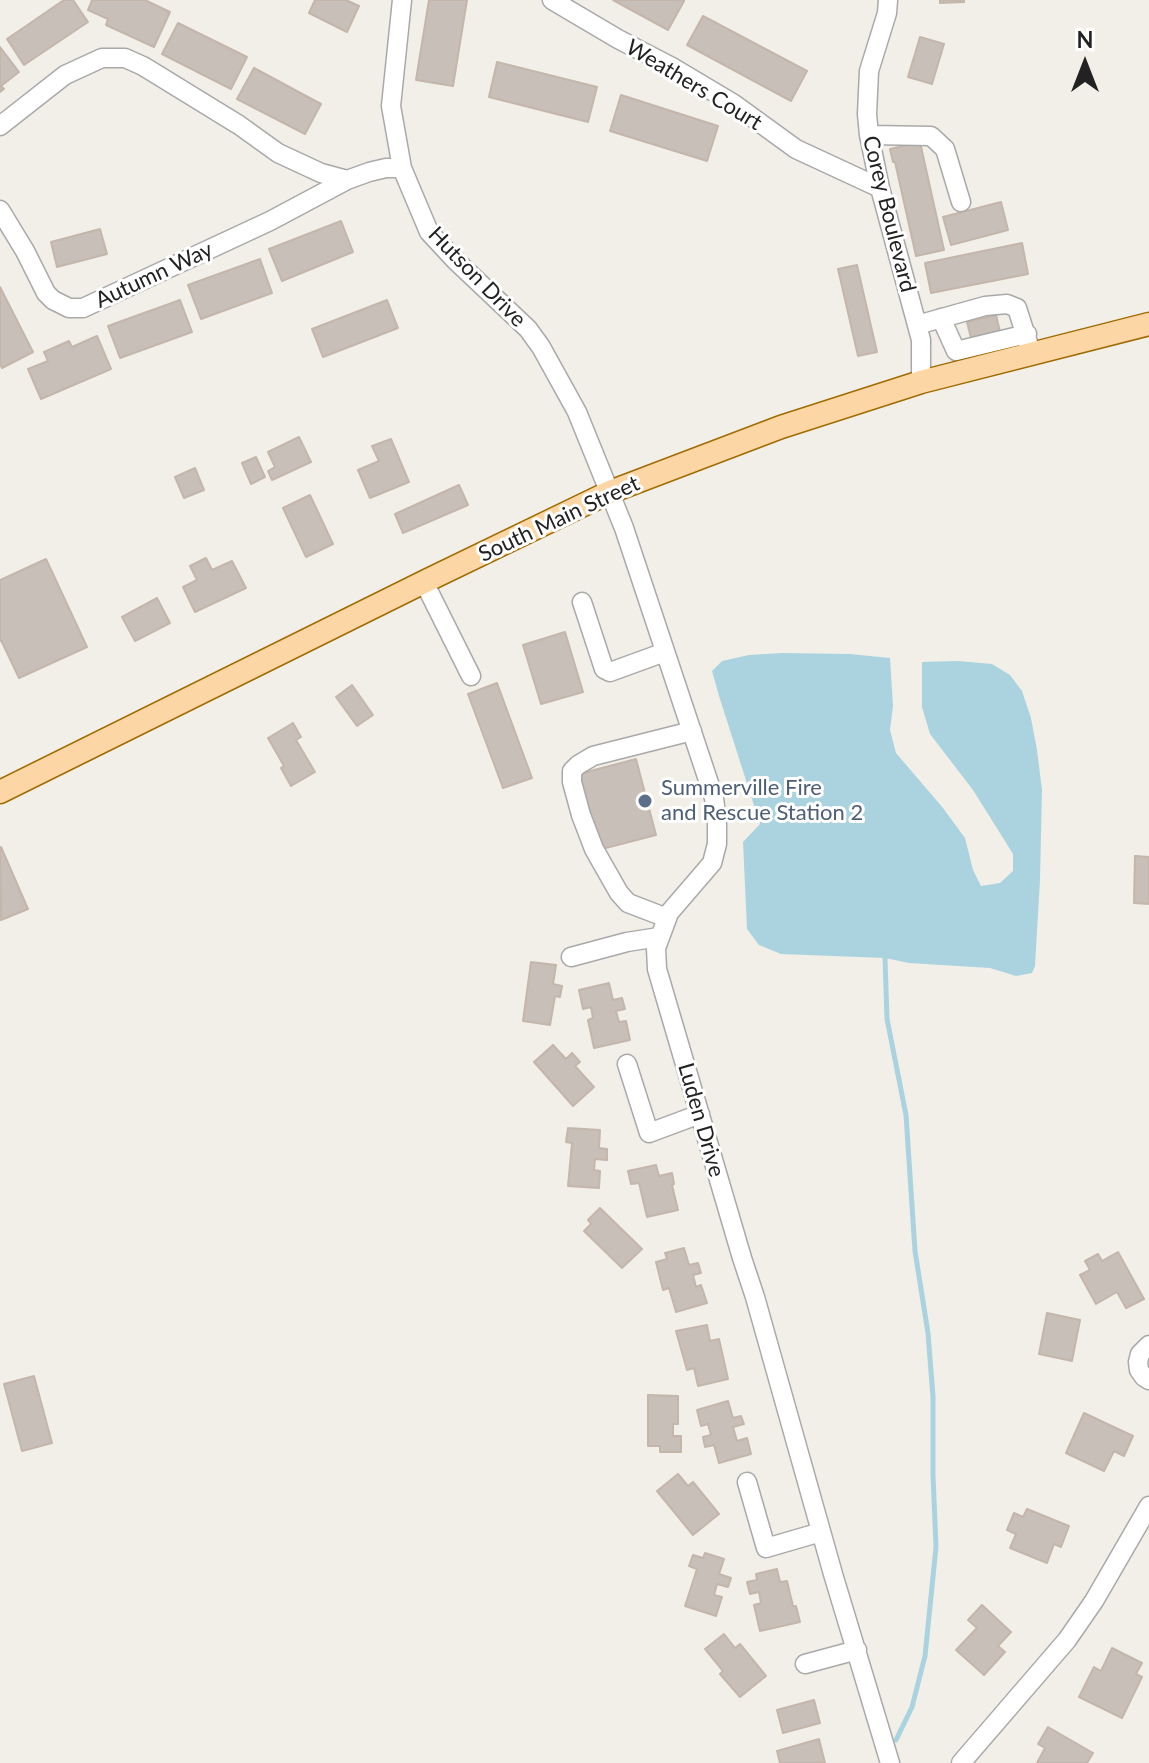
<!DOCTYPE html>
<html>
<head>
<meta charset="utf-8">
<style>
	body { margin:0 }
	#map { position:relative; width:1149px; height:1763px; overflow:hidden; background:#f2efe9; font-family:Lato,sans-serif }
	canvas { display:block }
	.north { position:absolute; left:1045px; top:24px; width:80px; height:80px; -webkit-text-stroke:6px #fff; paint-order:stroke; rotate:0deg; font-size:22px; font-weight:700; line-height:32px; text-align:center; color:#222 }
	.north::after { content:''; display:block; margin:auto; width:28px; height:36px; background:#222; clip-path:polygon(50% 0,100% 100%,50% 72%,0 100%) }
</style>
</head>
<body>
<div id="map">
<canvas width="1149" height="1763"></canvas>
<div class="north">N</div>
</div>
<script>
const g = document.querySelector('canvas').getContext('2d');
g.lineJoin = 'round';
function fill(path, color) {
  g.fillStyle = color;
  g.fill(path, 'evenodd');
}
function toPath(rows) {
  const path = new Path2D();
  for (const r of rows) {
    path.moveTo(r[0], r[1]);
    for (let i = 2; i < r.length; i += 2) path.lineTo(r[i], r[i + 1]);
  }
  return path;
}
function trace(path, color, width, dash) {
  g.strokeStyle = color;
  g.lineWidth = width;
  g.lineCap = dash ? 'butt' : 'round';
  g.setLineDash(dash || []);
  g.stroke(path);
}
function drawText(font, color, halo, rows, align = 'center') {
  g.font = font + ' Lato,sans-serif';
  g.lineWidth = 6;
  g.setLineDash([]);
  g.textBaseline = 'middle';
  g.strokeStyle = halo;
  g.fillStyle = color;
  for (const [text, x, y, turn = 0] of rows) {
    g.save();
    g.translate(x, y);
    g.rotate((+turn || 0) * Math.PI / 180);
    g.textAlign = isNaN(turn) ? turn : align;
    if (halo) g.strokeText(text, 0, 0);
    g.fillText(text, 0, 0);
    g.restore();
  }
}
fill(toPath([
	[782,653,850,654,890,658,893,706,890,730,896,753,943,808,965,838,973,870,981,886,1000,883,1013,871,1013,854,973,790,930,734,922,707,922,662,958,661,992,664,1010,675,1022,691,1031,718,1037,750,1042,790,1040,880,1035,966,1032,973,1016,976,990,968,909,963,885,958,781,954,759,945,747,929,743,842,760,824,719,696,712,671,722,661,749,655]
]), '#aad3df');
trace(toPath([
	[885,958,887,1019,906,1115,915,1251,928,1333,933,1397,933,1475,936,1547,925,1656,912,1707,896,1740]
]), '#aad3df', 5);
const building = toPath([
	[64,0,73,0,88,22,24,65,7,39,64,0],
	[92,0,145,0,170,12,154,47,106,25,108,19,88,10,92,0],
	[315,0,346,0,359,6,347,32,309,13,315,0],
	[429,0,467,0,453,86,416,80,429,0],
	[613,0,682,0,684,1,668,30,613,0],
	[940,0,964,0,964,2,940,3,940,0],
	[703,16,807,71,791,101,687,45,703,16],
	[178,23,247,57,231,89,162,54,178,23],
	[920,37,944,44,932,84,908,77,920,37],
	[0,47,19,72,1,86,4,89,0,92,0,47],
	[497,62,597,87,588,122,489,97,497,62],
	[254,68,321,104,305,134,237,99,254,68],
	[621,95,718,126,707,161,610,131,621,95],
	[920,142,944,250,916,256,895,162,893,162,890,149,920,142],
	[1001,202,1008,230,951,245,943,217,1001,202],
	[341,221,353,252,282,281,269,249,341,221],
	[100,229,107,254,57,267,51,242,100,229],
	[1022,243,1028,274,931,293,925,263,1022,243],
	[260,259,272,293,201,319,188,285,260,259],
	[857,265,877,352,858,356,838,269,857,265],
	[0,287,33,352,2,368,0,364,0,287],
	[180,300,192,332,120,358,108,326,180,300],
	[387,300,398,328,323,357,312,329,387,300],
	[996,315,1001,336,972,342,967,322,996,315],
	[97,336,111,369,41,399,28,369,48,361,44,352,69,341,72,347,97,336],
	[299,437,311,462,272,480,268,471,275,467,268,452,299,437],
	[391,439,409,482,370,498,358,470,379,461,372,446,391,439],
	[256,457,265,477,251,484,242,463,256,457],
	[195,468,204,490,184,498,175,477,195,468],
	[459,485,468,505,403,533,395,514,459,485],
	[310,495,333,544,306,557,283,508,310,495],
	[206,558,212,570,232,561,246,588,195,612,183,587,197,580,190,566,206,558],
	[46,559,87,647,19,678,1,640,0,641,0,580,46,559],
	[157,598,170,623,135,641,122,617,157,598],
	[565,632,583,692,541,704,523,645,565,632],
	[497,683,532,778,503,788,468,694,497,683],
	[352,685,373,715,357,726,336,697,352,685],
	[293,723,301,737,296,740,315,772,291,786,281,768,284,766,268,738,293,723],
	[636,759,656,835,598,850,579,774,636,759],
	[1,847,28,909,1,920,0,848,1,847],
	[1135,856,1149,857,1149,904,1134,903,1135,856],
	[531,962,556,965,553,984,562,986,560,997,555,996,550,1025,523,1021,531,962],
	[609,983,613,1000,622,998,625,1009,616,1011,619,1022,626,1021,630,1040,594,1048,588,1020,593,1018,591,1007,583,1009,579,990,609,983],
	[553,1045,566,1059,572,1053,580,1062,575,1066,594,1087,573,1106,534,1062,553,1045],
	[568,1128,600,1130,599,1148,607,1149,607,1160,595,1159,594,1170,600,1171,599,1188,568,1186,572,1143,566,1142,568,1128],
	[656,1165,659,1176,672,1173,674,1184,672,1185,678,1210,647,1217,639,1183,631,1184,628,1171,656,1165],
	[600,1208,642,1249,622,1268,584,1231,591,1224,588,1220,600,1208],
	[684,1248,689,1265,698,1263,701,1273,693,1275,696,1287,701,1285,707,1303,676,1312,669,1288,663,1290,656,1262,667,1259,665,1253,684,1248],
	[1118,1252,1144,1299,1126,1308,1117,1292,1096,1304,1080,1275,1090,1270,1085,1261,1098,1254,1102,1261,1118,1252],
	[1047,1313,1080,1320,1072,1361,1039,1354,1047,1313],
	[707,1325,710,1341,719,1339,728,1379,698,1386,694,1368,687,1370,676,1331,707,1325],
	[34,1376,52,1443,22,1451,4,1384,34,1376],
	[648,1395,678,1396,678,1424,673,1424,673,1436,681,1436,681,1452,660,1452,660,1446,648,1446,648,1395],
	[728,1401,733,1418,741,1416,744,1424,733,1427,737,1441,747,1438,751,1454,719,1463,714,1445,705,1447,703,1437,711,1435,708,1424,701,1426,697,1410,728,1401],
	[1084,1413,1133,1436,1124,1456,1114,1451,1104,1471,1066,1453,1084,1413],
	[678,1474,688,1486,693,1482,719,1514,693,1535,657,1491,678,1474],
	[1027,1509,1069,1526,1061,1547,1054,1544,1047,1563,1010,1548,1016,1534,1007,1530,1014,1513,1023,1517,1027,1509],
	[705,1553,724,1559,719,1574,731,1578,728,1587,717,1584,714,1595,722,1597,716,1616,685,1606,697,1569,689,1566,693,1555,703,1558,705,1553],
	[777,1569,780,1582,787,1581,793,1606,796,1606,800,1622,760,1631,754,1605,761,1603,759,1592,750,1594,747,1582,757,1580,756,1574,777,1569],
	[982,1605,1011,1632,998,1646,1005,1652,984,1675,956,1650,977,1628,968,1620,982,1605],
	[724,1634,735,1648,740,1644,766,1676,740,1697,720,1674,723,1671,705,1649,724,1634],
	[1112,1648,1142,1663,1136,1674,1142,1677,1122,1718,1079,1697,1094,1667,1101,1671,1112,1648],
	[814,1700,820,1723,783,1733,777,1710,814,1700],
	[1048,1727,1093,1753,1087,1763,1037,1763,1045,1748,1038,1744,1048,1727],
	[819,1739,825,1763,780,1763,777,1751,819,1739]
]);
fill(building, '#c7bfb8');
trace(building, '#c4b6ab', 2);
const minor = toPath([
	[402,0,391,106,402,168,429,232,455,260,528,329,541,347,577,412,624,528,714,798,717,822,717,844,712,863,669,913,656,948,657,969,742,1258,755,1297,833,1574,890,1763],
	[552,0,618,39,672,67,734,104,796,149,880,188],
	[888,0,887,13,869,71,867,114,869,135,880,188,921,340,921,382],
	[0,126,65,75,102,58,125,58,143,66,239,125,278,153,321,173,347,180,270,221,83,308,69,308,53,300,46,293,25,251,0,210],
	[869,135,931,136,945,149,961,202],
	[347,180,369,172,386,168,402,168],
	[941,318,956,351,1027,334],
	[917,325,985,306,1007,304,1017,308,1032,355],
	[424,582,471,676],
	[582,602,604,669,610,672,665,652],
	[667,918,628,903,619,893,594,849,581,815,572,782,572,771,578,765,593,756,692,731],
	[571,957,627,942,659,937],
	[627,1064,649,1133,700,1114],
	[1149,1345,1140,1354,1138,1362,1139,1370,1144,1377,1149,1380],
	[747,1482,766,1548,821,1532],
	[805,1664,857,1650],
	[961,1763,1067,1640,1094,1601,1149,1506]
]);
const major = toPath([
	[0,792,430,579,610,492,781,427,921,382,1149,324]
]);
trace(minor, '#a9a9a9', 21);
trace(major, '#a06b00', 25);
trace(minor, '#fff', 18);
trace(major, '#fcd6a4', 22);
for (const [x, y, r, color] of [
	[645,801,8,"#5c6f8a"]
]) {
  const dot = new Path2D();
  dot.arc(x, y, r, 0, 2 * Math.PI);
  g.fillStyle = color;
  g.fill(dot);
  trace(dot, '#fff', 3);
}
drawText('22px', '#222', '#fff', [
	["Weathers Court",694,85,31],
	["Corey Boulevard",889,214,76],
	["Autumn Way",154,275,-25],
	["Hutson Drive",477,277,46],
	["South Main Street",559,519,-25],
	["Luden Drive",701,1120,74]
]);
drawText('22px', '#4e5e75', '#fff', [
	["Summerville Fire",661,788],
	["and Rescue Station 2",661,813]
], 'left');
</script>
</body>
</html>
